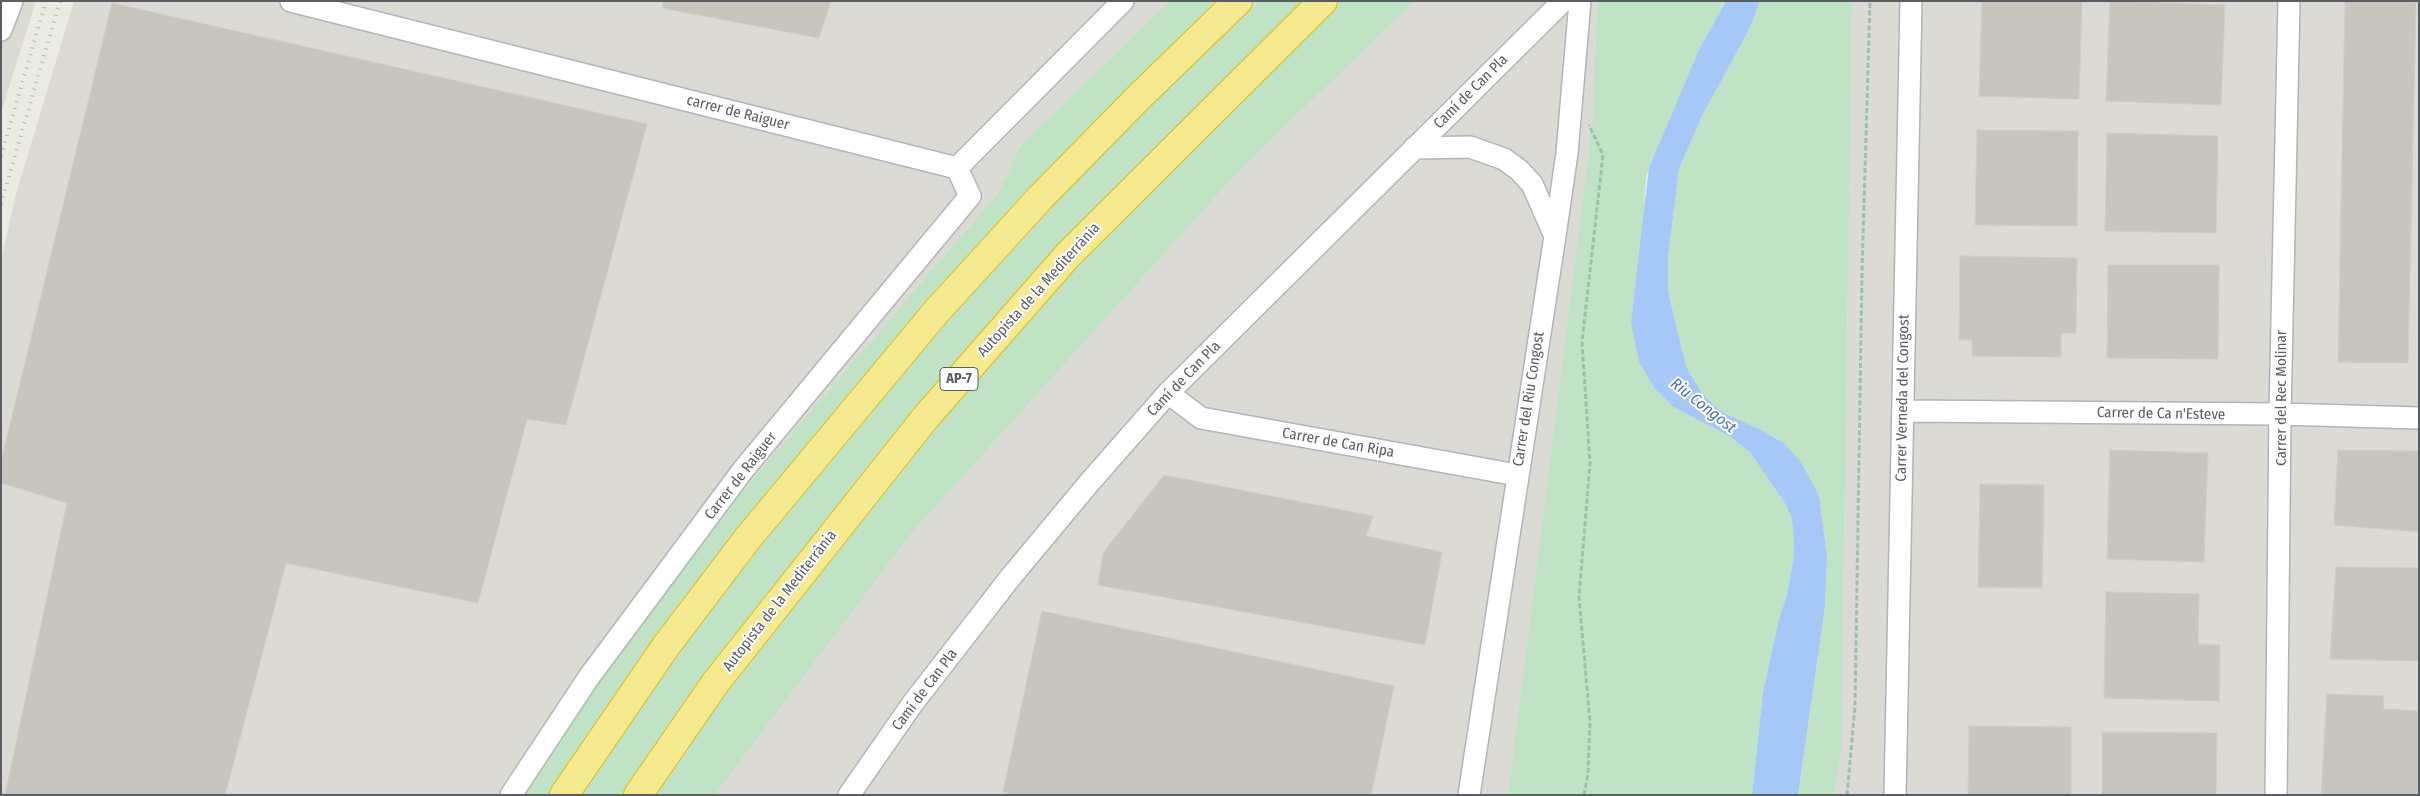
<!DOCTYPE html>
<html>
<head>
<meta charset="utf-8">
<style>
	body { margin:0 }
	#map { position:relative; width:2420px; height:796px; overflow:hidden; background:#ecebe2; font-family:"Fira Sans Condensed",sans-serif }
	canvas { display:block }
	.frame { position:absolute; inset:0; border:2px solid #5a5d62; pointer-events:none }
</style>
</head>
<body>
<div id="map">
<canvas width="2420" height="796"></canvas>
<div class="frame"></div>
</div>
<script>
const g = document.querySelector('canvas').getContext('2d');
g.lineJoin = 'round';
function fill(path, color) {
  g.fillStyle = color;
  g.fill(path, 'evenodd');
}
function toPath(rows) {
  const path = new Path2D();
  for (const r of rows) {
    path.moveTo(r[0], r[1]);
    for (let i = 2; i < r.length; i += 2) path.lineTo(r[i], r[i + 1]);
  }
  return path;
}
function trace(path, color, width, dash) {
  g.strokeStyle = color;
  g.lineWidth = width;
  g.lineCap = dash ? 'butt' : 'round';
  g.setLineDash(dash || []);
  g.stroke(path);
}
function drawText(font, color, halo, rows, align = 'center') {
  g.font = font + ' "Fira Sans Condensed",sans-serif';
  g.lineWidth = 4;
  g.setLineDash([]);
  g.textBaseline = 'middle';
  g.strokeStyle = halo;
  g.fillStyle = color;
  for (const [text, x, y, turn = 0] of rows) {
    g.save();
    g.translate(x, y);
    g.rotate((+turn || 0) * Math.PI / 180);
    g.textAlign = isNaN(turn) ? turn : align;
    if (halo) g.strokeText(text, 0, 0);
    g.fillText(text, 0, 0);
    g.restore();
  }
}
fill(toPath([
	[1,1,36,1,1,113],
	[74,1,1170,1,1021,145,998,193,721,516,522,795,1,795,1,261,16,194],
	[1415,1,1597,1,1593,118,1508,795,715,795,911,534,1238,172],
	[1852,1,2419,1,2419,795,1834,795,1841,756]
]), '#dbdad4');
fill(toPath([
	[1170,1,1415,1,1238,172,911,534,715,795,522,795,560,734,721,516,998,193,1021,145],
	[1597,1,1726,1,1712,27,1646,176,1643,229,1631,322,1655,389,1672,406,1729,436,1750,452,1786,505,1792,520,1794,543,1793,561,1787,595,1779,619,1763,692,1752,795,1508,795,1593,118],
	[1760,1,1852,1,1841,756,1834,795,1798,795,1825,607,1827,556,1819,495,1795,455,1776,438,1722,412,1702,394,1686,366,1668,291,1668,257,1679,169,1702,116,1749,30]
]), '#c0e2c5');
fill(toPath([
	[1726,1,1760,1,1749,30,1702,116,1679,169,1668,257,1668,291,1686,366,1702,394,1722,412,1761,430,1784,443,1800,461,1819,495,1827,556,1825,607,1798,795,1752,795,1763,692,1779,619,1787,595,1793,561,1794,543,1792,520,1786,505,1750,452,1729,436,1672,406,1655,389,1639,362,1631,322,1649,168,1699,50]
]), '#a5c8f9');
const building = toPath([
	[663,1,831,1,819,38,662,8,663,1],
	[1982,1,2082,1,2079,99,1979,96,1982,1],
	[2110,1,2225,5,2221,105,2106,101,2110,1],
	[2345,1,2416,2,2408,363,2338,362,2345,1],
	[112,3,647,124,566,425,527,419,478,603,286,563,225,795,5,795,67,503,1,483,1,462,112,3],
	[1977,130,2078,131,2077,226,1975,225,1977,130],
	[2107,133,2218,136,2216,233,2105,231,2107,133],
	[1960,256,2077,258,2076,333,2061,333,2061,357,1972,356,1972,340,1959,340,1960,256],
	[2108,265,2219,265,2218,359,2107,358,2108,265],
	[2110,450,2208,453,2204,562,2107,559,2110,450],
	[2338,450,2419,451,2419,532,2334,525,2338,450],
	[1164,475,1373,516,1366,536,1442,552,1425,645,1098,585,1103,553,1164,475],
	[1980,484,2044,485,2042,588,1978,587,1980,484],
	[2336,567,2419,568,2419,661,2330,659,2336,567],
	[2106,592,2199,594,2198,644,2220,645,2219,701,2104,698,2106,592],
	[1042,611,1394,686,1371,795,1014,795,1003,792,1042,611],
	[2327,694,2384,696,2383,709,2419,711,2419,795,2321,795,2327,694],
	[1969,726,2071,727,2071,795,1968,795,1969,726],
	[2102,732,2217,733,2216,795,2102,795,2102,732]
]);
fill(building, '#c8c5bf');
trace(building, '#d0cec1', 1);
const street = toPath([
	[291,1,957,168,1123,1],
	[1,30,12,1],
	[1414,148,1470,147,1504,159,1519,170,1532,184,1554,234],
	[1168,393,1201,418,1517,475],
	[1903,411,2280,414,2419,418],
	[511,795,589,677,743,470,970,196,957,168],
	[849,795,913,703,1010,578,1089,483,1168,393,1563,1],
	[1469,795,1555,236,1567,153,1580,1],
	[1895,795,1911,1],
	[2276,795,2280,414,2289,1]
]);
const highway = toPath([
	[564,795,666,646,748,538,936,312,1040,198,1138,98,1238,1],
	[638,795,716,682,926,417,1068,255,1323,1]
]);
trace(street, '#b3b4b9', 24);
trace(highway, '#dfbc0f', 30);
trace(toPath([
	[1584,795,1588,773,1590,722,1579,597,1590,463,1582,342,1603,155,1589,125],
	[1847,795,1855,706,1862,272,1870,1]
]), '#9ac2ab', 3, [5, 2.5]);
trace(street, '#fff', 21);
trace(highway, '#f5ea90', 28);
trace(toPath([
	[1,156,46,1],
	[1,204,60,1]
]), '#b3b4b4', 4, [1, 6]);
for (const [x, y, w] of [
	[959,379,38]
]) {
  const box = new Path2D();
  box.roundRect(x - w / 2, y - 11.5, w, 23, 4);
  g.fillStyle = '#fff';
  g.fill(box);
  trace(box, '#5a5d62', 1);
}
drawText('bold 14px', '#5a5d62', null, [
	["AP-7",959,379]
]);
drawText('15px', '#5a5d62', '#fff', [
	["Camí de Can Pla",1471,92,-45],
	["carrer de Raiguer",738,113,14],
	["Autopista de la Mediterrània",1039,290,-48],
	["Camí de Can Pla",1184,379,-46],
	["Carrer Verneda del Congost",1903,398,-89],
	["Carrer del Rec Molinar",2282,398,-90],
	["Carrer del Riu Congost",1529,399,-81],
	["Carrer de Ca n'Esteve",2161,414,1],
	["Carrer de Can Ripa",1338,443,10],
	["Carrer de Raiguer",741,476,-52],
	["Autopista de la Mediterrània",780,601,-52],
	["Camí de Can Pla",925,690,-53]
]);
drawText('italic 16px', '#4a70ba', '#fff', [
	["Riu Congost",1703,406,38]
]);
</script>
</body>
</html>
